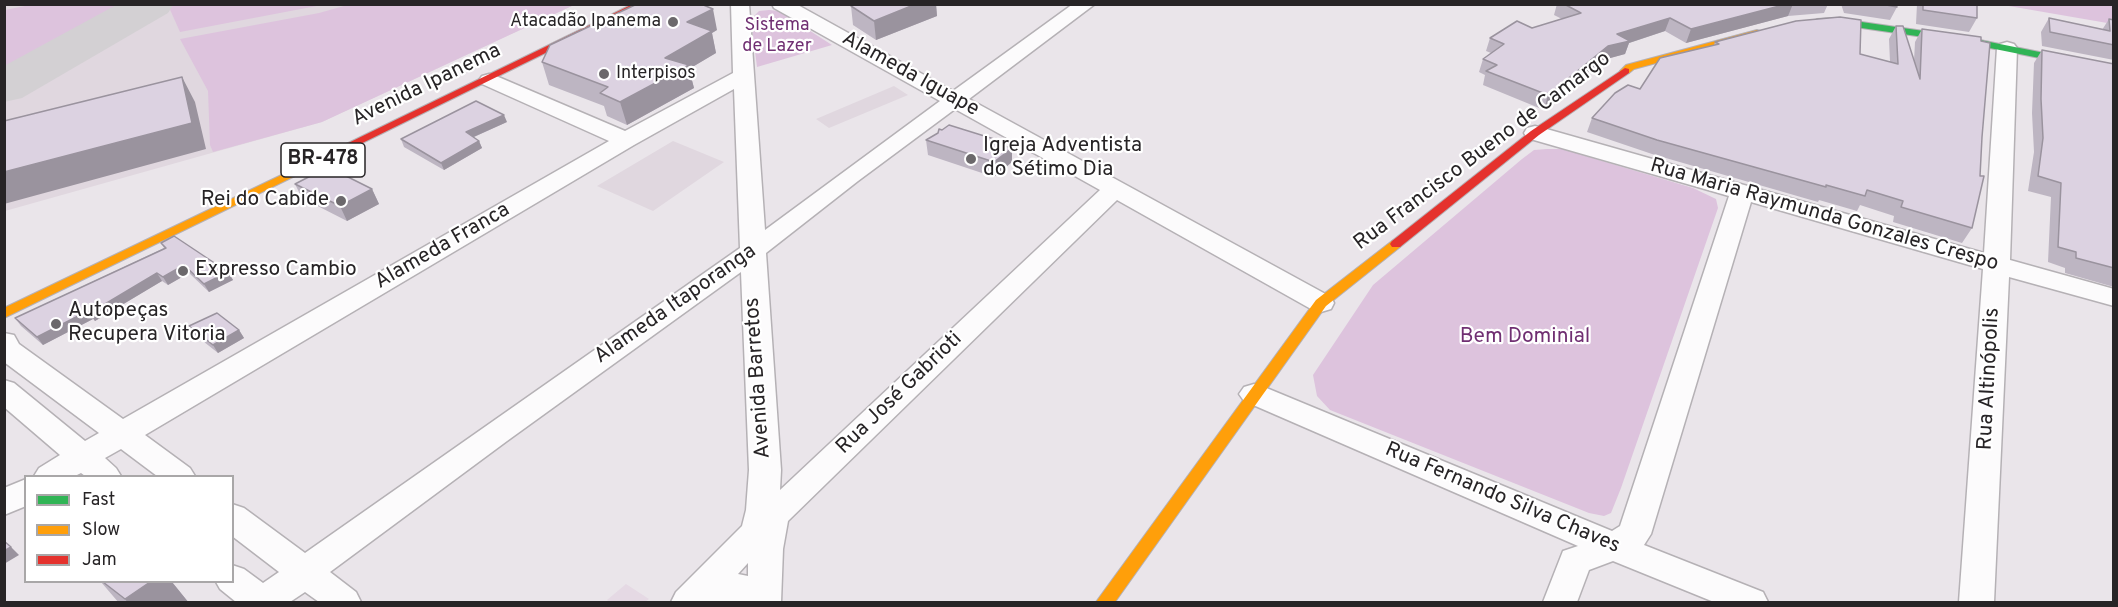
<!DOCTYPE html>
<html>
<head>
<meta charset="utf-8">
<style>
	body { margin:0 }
	#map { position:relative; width:2118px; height:607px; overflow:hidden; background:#eae5ea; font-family:Overpass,sans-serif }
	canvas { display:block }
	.frame { position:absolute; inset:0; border:6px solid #272426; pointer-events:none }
	.legend { position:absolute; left:24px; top:475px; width:210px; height:108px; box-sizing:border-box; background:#fff; border:2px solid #a9a7a8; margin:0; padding:8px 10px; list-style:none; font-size:18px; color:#272426 }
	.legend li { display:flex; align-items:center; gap:12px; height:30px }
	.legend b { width:30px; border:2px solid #a9a7a8 }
</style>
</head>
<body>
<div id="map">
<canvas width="2118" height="607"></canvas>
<div class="frame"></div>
<ul class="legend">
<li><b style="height:8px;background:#30b455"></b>Fast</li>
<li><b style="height:8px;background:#ff9f0a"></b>Slow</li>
<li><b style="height:8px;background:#e5322d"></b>Jam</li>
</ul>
</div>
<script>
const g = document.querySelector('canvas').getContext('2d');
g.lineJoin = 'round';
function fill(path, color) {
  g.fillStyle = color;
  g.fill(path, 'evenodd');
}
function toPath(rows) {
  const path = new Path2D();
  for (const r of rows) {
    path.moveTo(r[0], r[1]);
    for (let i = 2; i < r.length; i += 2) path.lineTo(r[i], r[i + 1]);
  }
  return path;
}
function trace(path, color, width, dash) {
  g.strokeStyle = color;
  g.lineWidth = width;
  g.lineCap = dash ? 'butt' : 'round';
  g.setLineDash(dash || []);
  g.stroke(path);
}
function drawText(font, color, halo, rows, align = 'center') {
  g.font = font + ' Overpass,sans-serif';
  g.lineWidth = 4.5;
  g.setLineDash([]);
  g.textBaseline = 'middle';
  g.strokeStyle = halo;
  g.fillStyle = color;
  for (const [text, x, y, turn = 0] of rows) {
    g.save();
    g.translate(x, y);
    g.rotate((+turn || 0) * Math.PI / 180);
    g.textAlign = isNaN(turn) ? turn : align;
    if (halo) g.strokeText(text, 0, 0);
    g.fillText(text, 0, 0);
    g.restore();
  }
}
fill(toPath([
	[626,584,649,599,645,602,609,602,607,600]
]), '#e5d9e4');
fill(toPath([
	[5,5,574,5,322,122,5,211],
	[894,86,908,95,829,128,816,119],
	[673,141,724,162,653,211,597,186]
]), '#e0d7df');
fill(toPath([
	[351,4,574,4,574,5,322,122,213,152,210,145,208,91,180,39,319,13],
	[30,5,30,4,121,5,5,74,5,10],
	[168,5,322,5,180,32],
	[2003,5,2113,5,2113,24],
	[769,10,779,11,832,45,757,67,751,19,759,11],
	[1547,149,1562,149,1693,188,1716,199,1718,208,1621,488,1611,513,1604,516,1589,513,1330,410,1317,396,1313,375,1373,285,1522,159,1534,150]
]), '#ddc3dd');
fill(toPath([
	[118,4,174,4,168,13,22,98,4,102,4,66,118,4]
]), '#d3d0d3');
const street = toPath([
	[731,4,749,4,765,230,940,101,774,8,772,4,796,4,953,91,1073,4,1095,4,969,99,1331,297,1334,303,1331,309,1321,312,1311,309,1117,200,788,521,783,549,781,602,671,602,676,592,742,526,746,510,749,470,741,272,507,441,330,572,356,592,361,602,319,602,305,592,290,602,236,602,220,589,216,582,232,582,232,565,244,569,263,583,279,572,232,536,232,504,244,508,305,553,740,248,734,89,634,145,145,435,190,468,195,476,157,476,121,449,105,458,116,468,121,476,85,476,81,473,75,476,34,476,39,468,60,455,4,407,4,380,14,383,85,441,99,433,4,362,4,333,14,335,19,344,123,419,609,141,482,84,479,80,482,76,489,74,496,76,625,131,733,73,731,4],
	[955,109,1100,190,780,490,781,470,766,253,858,181,955,109],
	[748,563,748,576,738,574,748,563],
	[2007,42,2014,44,2017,48,2010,260,2114,289,2114,306,2009,277,1994,602,1959,602,1983,269,1751,202,1651,534,1644,545,1763,592,1768,602,1714,602,1613,561,1589,570,1577,602,1543,602,1563,551,1578,546,1244,401,1239,394,1244,387,1254,384,1264,387,1612,531,1620,526,1729,196,1527,138,1524,133,1527,128,1535,126,1543,128,1984,253,1997,48,2000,44,2007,42],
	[26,479,26,506,4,515,4,488,26,479]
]);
const fast = toPath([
	[1834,18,1965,37,2114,67,2114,73,1965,43,1834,24,1817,25,1812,22,1817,19,1834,18]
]);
const slow = toPath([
	[1757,30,1760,31,1760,35,1634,69,1629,73,1621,73,1620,71,1626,65,1757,30],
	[340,147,344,148,344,152,4,318,4,308,340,147],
	[1396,240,1402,244,1400,247,1326,306,1115,602,1096,602,1316,300,1392,241,1396,240]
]);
const jam = toPath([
	[633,4,645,4,344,152,336,152,334,150,633,4],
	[1625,68,1629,69,1629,73,1539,135,1400,247,1392,247,1390,244,1392,241,1531,131,1625,68]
]);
trace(street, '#b5b1b5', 3);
trace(fast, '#b5b1b5', 2);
trace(slow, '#b5b1b5', 2);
trace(jam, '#b5b1b5', 2);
fill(street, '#fcfbfc');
fill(fast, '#30b455');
fill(slow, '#ff9f0a');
fill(jam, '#e5322d');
fill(toPath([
	[856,4,936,4,937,16,876,40,853,25,851,6],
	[1557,4,1828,4,1824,13,1788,16,1686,43,1665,31,1629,43,1625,54,1603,60,1544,110,1483,85,1485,75,1479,72,1483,59,1491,53,1486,51,1490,38,1532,28,1562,19,1554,15],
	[1841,4,1896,4,1897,7,1890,20,1844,13],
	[1917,4,1977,4,1977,18,1969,32,1916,24],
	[2049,18,2102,30,2109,19,2114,20,2114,60,2042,46,2041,32],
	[1896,26,1914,61,1915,42,1922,29,1972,228,1962,243,1893,222,1894,216,1860,205,1857,211,1819,200,1818,202,1652,154,1587,132,1592,118,1714,45,1715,42,1860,54,1890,62,1889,39],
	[717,30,712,33,716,53,689,69,694,88,627,125,607,116,604,106,549,85,542,62],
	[2042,50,2114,64,2114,287,2065,273,2065,268,2048,262,2051,197,2028,191,2034,152,2032,113,2034,63],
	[507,122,474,137,479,141,482,148,444,170,404,147,401,139],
	[994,139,994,143,1012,162,994,177,928,155,926,140],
	[295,184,372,189,379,204,347,221,302,198],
	[161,243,228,272,233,280,209,292,189,273,168,285,162,281,95,321,93,319,43,345,21,326,15,318,164,248],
	[189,326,239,330,244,338,218,353,194,334],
	[101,582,172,582,189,603,119,603]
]), '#bdb5c2');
fill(toPath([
	[916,4,936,4,937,16,876,40,874,21],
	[1787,4,1793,4,1788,16,1686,43,1691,29],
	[713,9,717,30,712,33,716,53,689,69,694,88,627,125,620,102,665,58,687,22],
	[1670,18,1665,31,1629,43,1625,54,1603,60,1544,110,1548,95,1617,34],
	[182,77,195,102,206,149,4,204,4,172],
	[504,115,507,122,469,139,466,132],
	[479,141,482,148,444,170,441,163],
	[1012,148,1012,162,994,177,994,162],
	[372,189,379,204,347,221,340,206],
	[184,265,189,273,168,285,163,277],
	[228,272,233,280,209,292,204,284],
	[157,273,162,281,95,321,90,313],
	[88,311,93,319,43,345,37,337],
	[239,330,244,338,218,353,213,345],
	[11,547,19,555,4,564,4,551],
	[150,582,172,582,189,603,128,603,125,599]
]), '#9a939e');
const building = toPath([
	[637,4,701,4,713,9,687,22,712,31,665,58,689,65,620,102,600,93,608,87,542,62,550,45,637,4],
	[856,4,916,4,874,21,851,6,856,4],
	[1564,4,1787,4,1691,29,1670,18,1617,34,1630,41,1608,46,1548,95,1486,71,1497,65,1483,59,1504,44,1490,38,1517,21,1532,28,1581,13,1564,4],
	[1881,4,1896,4,1897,7,1881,4],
	[1923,4,1977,4,1977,18,1923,10,1923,4],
	[1840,17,1861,20,1860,54,1898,64,1896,26,1903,26,1920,79,1922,29,1981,37,1981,41,1990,43,1982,137,1980,176,1984,176,1972,228,1901,207,1903,201,1867,190,1865,196,1826,185,1826,187,1657,140,1592,118,1615,93,1628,85,1640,89,1660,58,1719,44,1715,42,1796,21,1840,17],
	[2049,18,2110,31,2109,19,2114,20,2114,45,2050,32,2049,18],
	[2042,50,2114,64,2114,268,2076,258,2076,252,2058,247,2061,183,2038,176,2043,138,2041,99,2042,50],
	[182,77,192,123,4,172,4,121,182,77],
	[476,101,504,115,466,132,479,141,441,163,401,139,476,101],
	[949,125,994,139,989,142,1012,148,994,162,926,140,938,133,939,129,942,130,949,125],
	[328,167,372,189,340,206,295,184,328,167],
	[174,236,228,272,204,284,184,265,163,277,157,273,90,313,88,311,37,337,15,318,166,248,161,243,174,236],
	[217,313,239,330,213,345,189,326,217,313],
	[4,541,11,547,4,551,4,541],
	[103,582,150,582,125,599,103,582]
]);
fill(building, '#dcd2e1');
trace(building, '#9a939e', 1.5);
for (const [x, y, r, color] of [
	[673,22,6,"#6b686b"],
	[604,74,6,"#6b686b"],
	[971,159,6,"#6b686b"],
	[341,201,6,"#6b686b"],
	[183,271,6,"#6b686b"],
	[56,324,6,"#6b686b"]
]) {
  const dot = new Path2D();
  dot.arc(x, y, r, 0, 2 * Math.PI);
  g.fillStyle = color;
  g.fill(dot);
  trace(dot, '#fff', 2);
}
drawText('18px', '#272426', '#fff', [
	["Atacadão Ipanema",661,22],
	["Interpisos",616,74,"left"]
], 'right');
drawText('18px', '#702f72', '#fff', [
	["Sistema",777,26],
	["de Lazer",777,47]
]);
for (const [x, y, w] of [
	[323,160,84]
]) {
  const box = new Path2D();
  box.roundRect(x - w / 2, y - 17, w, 34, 4.5);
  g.fillStyle = '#fff';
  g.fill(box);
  trace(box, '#272426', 1.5);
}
drawText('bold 20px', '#272426', null, [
	["BR-478",323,160]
]);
drawText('21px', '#272426', '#fff', [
	["Alameda Iguape",910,75,29],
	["Avenida Ipanema",427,86,-26],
	["Rua Francisco Bueno de Camargo",1483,152,-37],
	["Rua Maria Raymunda Gonzales Crespo",1824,216,16],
	["Alameda Franca",443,247,-30],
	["Alameda Itaporanga",676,305,-35],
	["Avenida Barretos",759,378,-94],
	["Rua Altinópolis",1990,379,-87],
	["Rua José Gabrioti",900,394,-44],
	["Rua Fernando Silva Chaves",1502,499,23]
]);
drawText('21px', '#272426', '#fff', [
	["Igreja Adventista",983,147],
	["do Sétimo Dia",983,171],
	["Rei do Cabide",329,201,"right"],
	["Expresso Cambio",195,271],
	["Autopeças",68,312],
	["Recupera Vitoria",68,336]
], 'left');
drawText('21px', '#702f72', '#fff', [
	["Bem Dominial",1525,338]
]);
</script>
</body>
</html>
